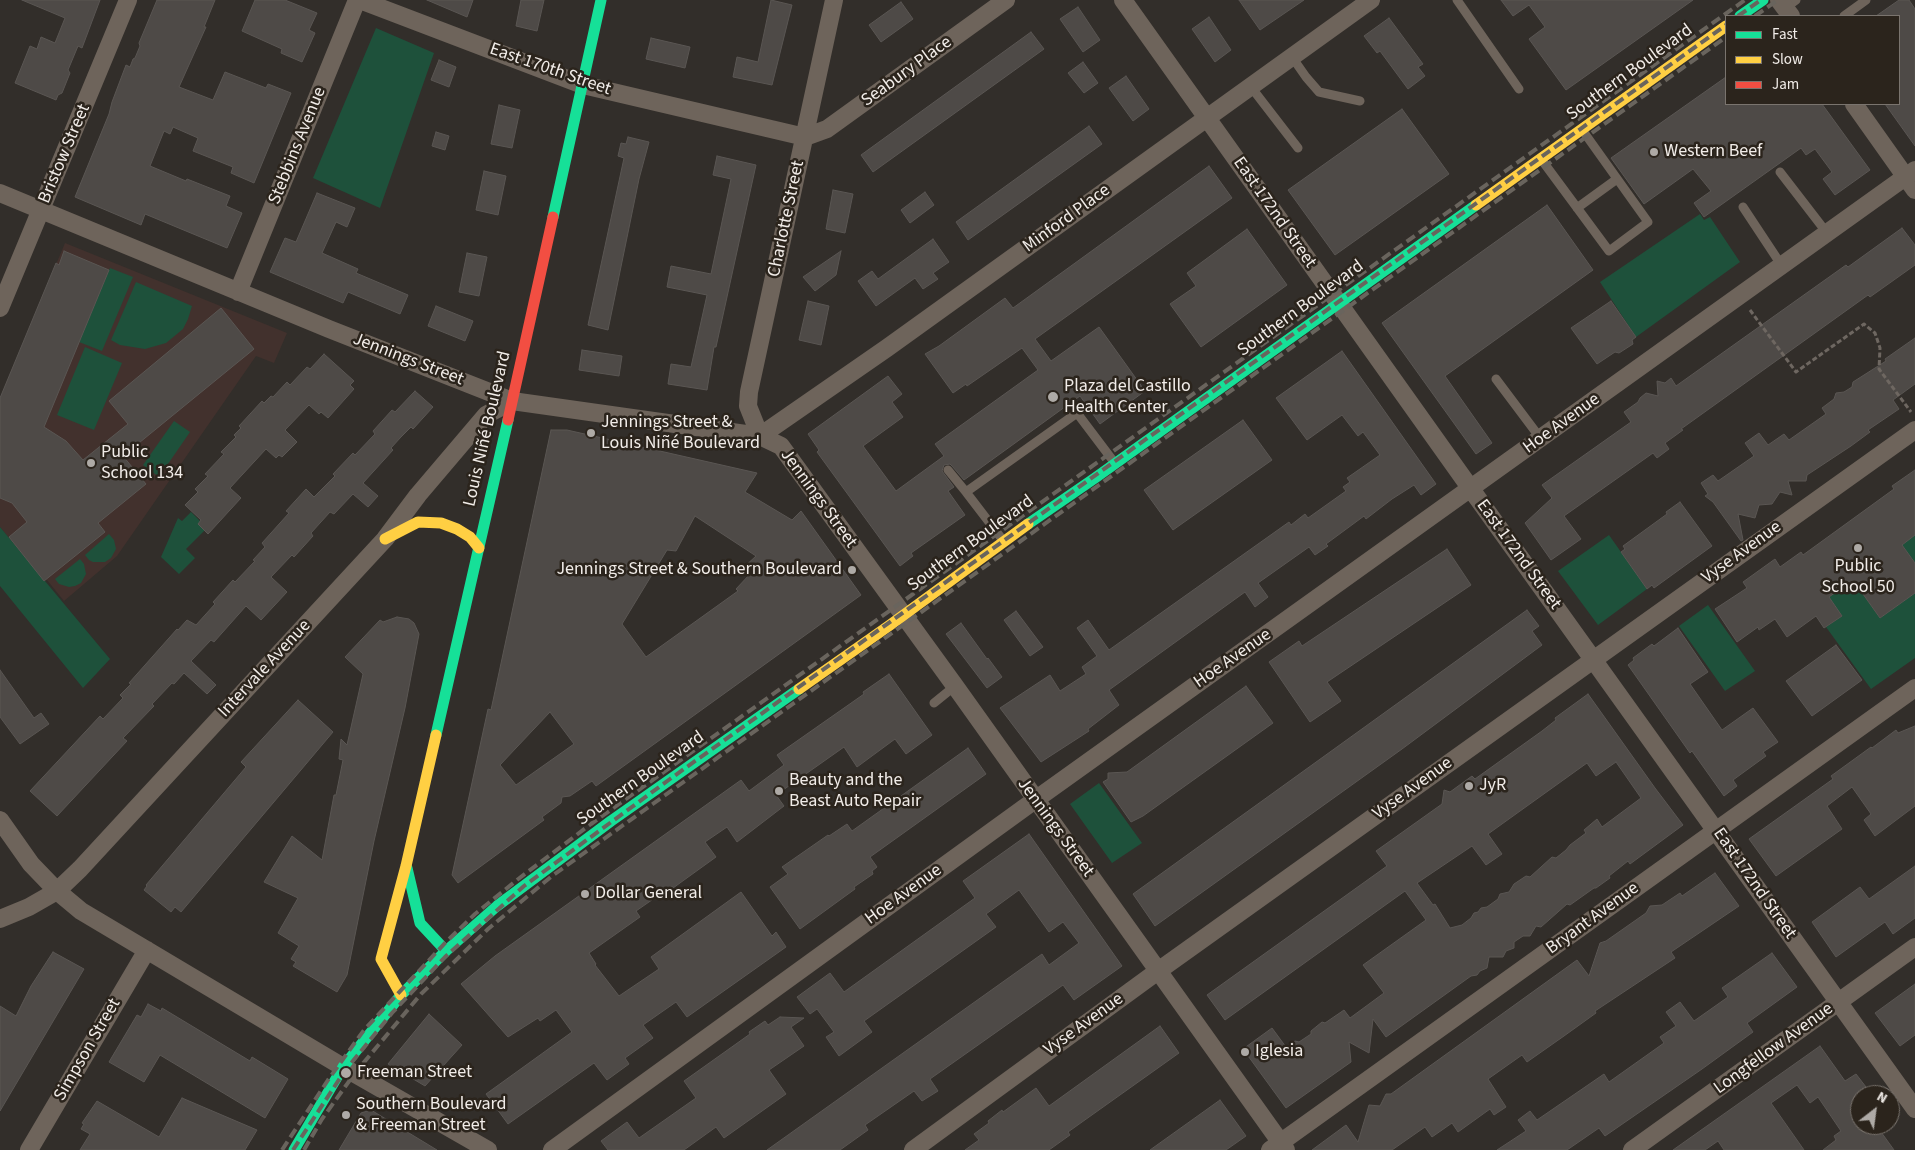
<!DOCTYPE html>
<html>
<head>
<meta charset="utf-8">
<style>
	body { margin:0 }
	#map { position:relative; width:1915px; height:1150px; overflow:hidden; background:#322e2a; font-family:"Source Sans 3",sans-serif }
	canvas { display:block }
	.legend { position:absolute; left:1725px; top:15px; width:175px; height:90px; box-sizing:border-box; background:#2b241c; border:1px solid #7a746e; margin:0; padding:6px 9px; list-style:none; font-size:15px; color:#f1ece8 }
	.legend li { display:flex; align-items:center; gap:10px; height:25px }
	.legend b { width:25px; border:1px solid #7a746e }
	.north { position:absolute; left:1850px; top:1085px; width:50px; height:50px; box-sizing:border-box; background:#2b241c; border:1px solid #7a746e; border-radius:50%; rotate:30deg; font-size:14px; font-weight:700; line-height:20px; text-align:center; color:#f1ece8 }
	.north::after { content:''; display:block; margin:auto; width:18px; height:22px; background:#aeaaa6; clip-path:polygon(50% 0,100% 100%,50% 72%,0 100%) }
</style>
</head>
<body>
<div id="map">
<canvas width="1915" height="1150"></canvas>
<ul class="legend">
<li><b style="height:6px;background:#16e098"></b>Fast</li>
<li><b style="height:6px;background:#ffcf43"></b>Slow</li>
<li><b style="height:6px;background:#f24e42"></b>Jam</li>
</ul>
<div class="north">N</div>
</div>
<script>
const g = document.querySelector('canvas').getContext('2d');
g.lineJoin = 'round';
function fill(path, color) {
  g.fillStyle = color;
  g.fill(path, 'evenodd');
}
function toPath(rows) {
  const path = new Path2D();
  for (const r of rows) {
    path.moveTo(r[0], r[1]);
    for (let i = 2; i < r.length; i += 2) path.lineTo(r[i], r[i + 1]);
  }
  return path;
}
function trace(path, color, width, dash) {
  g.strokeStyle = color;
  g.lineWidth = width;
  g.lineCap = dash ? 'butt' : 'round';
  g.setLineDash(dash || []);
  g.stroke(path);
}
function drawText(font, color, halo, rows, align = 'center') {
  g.font = font + ' "Source Sans 3",sans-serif';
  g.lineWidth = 5;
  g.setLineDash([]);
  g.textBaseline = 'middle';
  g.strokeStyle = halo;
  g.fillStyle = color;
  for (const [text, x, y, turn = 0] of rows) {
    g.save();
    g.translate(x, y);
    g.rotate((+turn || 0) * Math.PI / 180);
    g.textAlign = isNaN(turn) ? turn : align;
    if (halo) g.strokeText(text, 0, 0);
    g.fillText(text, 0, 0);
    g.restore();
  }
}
fill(toPath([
	[65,243,287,333,274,363,256,356,117,556,64,601,47,580,44,581,0,527,0,398]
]), '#42312d');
fill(toPath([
	[376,28,434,53,380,208,313,178],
	[1700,214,1704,220,1710,217,1740,262,1636,337,1600,282],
	[110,268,133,277,102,351,79,342],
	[136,282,192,306,188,319,183,329,166,343,145,349,120,345,111,340],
	[85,347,122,363,94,430,57,415],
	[174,421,190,432,159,477,143,465],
	[191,512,207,528,186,549,195,558,179,574,161,557,178,518,182,521],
	[0,527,110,659,83,688,0,586],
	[109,534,114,540,116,549,111,558,105,562,93,562,89,560,85,555],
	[1609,535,1647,589,1598,625,1558,571],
	[1915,535,1915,563,1902,545],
	[80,559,84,564,86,574,81,583,75,586,69,587,59,584,55,579],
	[1853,580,1880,618,1915,593,1915,658,1871,689,1826,627,1842,616,1829,597],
	[1708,605,1755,671,1725,691,1679,626],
	[1099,783,1142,843,1112,863,1070,804]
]), '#1e513b');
const building = toPath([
	[22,0,100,0,82,48,78,46,68,70,70,73,62,93,58,95,56,100,15,83,30,46,37,49,41,37,55,43,65,18,22,0],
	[157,0,215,0,204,27,206,27,179,87,213,100,225,72,266,88,268,84,291,93,254,183,231,173,233,167,193,151,198,138,173,127,170,134,164,131,150,166,186,181,187,179,230,196,226,206,242,213,227,248,145,214,141,225,75,197,109,114,112,102,126,65,130,67,133,59,135,58,140,46,139,43,157,0],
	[255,0,285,0,317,13,309,30,315,33,302,62,281,53,282,49,242,31,255,0],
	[427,0,473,0,467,17,427,0],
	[521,0,544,0,537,31,516,26,521,0],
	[771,0,792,5,772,85,733,77,737,57,758,62,771,0],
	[1239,0,1304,0,1260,30,1239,0],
	[1501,0,1693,0,1566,90,1529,39,1545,27,1529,5,1513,16,1501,0],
	[1899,0,1909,0,1915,9,1915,146,1885,104,1899,104,1899,16,1876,16,1899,0],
	[901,2,913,19,881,42,869,25,901,2],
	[1078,7,1100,40,1083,52,1060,19,1078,7],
	[1209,17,1231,50,1215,62,1192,29,1209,17],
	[1389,18,1423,64,1418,67,1425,76,1408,89,1380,51,1377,53,1364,36,1389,18],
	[1031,32,1044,49,873,172,861,155,1031,32],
	[651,38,690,47,685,68,646,59,651,38],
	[439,60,456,67,449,87,431,80,439,60],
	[1083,62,1098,83,1084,93,1068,73,1083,62],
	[1126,76,1149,109,1133,121,1109,88,1126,76],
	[1726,77,1726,104,1822,104,1870,170,1835,195,1823,179,1832,172,1815,149,1806,155,1801,148,1704,217,1694,203,1711,191,1693,169,1644,204,1611,158,1726,77],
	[499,105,520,110,512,148,491,144,499,105],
	[1402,109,1449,174,1335,255,1288,190,1402,109],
	[1089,126,1102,144,968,240,956,222,1089,126],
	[436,132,449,136,445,150,432,146,436,132],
	[628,137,649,142,639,179,608,330,588,325,624,158,618,156,621,143,626,144,628,137],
	[717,156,756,165,716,347,714,347,707,390,668,384,671,364,691,367,707,295,667,287,671,266,711,274,731,179,713,175,717,156],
	[1209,166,1232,198,1035,339,1051,361,1099,327,1145,391,1100,424,1080,396,964,480,952,466,950,464,944,465,942,471,954,487,948,491,965,515,911,553,913,556,900,566,817,452,819,450,808,434,888,376,902,394,892,402,903,417,863,446,896,491,944,456,935,444,1038,370,1022,348,967,386,966,384,953,393,925,354,939,346,1005,298,1013,308,1209,166],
	[484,171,506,176,498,215,476,210,484,171],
	[833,190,853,194,845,233,826,229,833,190],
	[925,192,934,205,910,223,901,210,925,192],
	[317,193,355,208,347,227,336,222,322,253,358,269,356,273,408,295,400,314,348,292,343,303,270,272,285,238,296,242,317,193],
	[1547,205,1593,270,1445,376,1492,443,1476,454,1382,323,1547,205],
	[1902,228,1915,245,1915,265,1870,297,1868,295,1681,429,1683,430,1665,443,1669,449,1657,458,1653,453,1564,516,1581,539,1551,560,1525,523,1552,498,1542,485,1631,422,1624,412,1638,402,1640,398,1646,393,1658,396,1657,381,1665,383,1671,378,1676,386,1846,265,1848,267,1902,228],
	[1247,229,1287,285,1201,347,1170,304,1196,286,1187,273,1247,229],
	[933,239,949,262,933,273,938,279,923,289,915,278,876,306,858,281,872,271,878,279,933,239],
	[64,251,109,270,44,427,66,441,83,460,128,424,109,401,221,308,254,349,123,456,146,484,98,523,105,532,44,581,9,537,27,522,12,503,0,498,0,398,56,263,59,265,64,251],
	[841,251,836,275,815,291,803,277,841,251],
	[467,253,487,257,479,296,459,292,467,253],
	[808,301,829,306,821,345,799,340,808,301],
	[1611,301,1636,337,1632,340,1633,344,1619,353,1615,352,1597,364,1571,328,1611,301],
	[436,306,473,321,465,341,428,326,436,306],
	[1915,338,1915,384,1893,400,1899,409,1868,430,1870,432,1851,446,1807,475,1806,481,1788,481,1792,495,1780,492,1772,504,1759,505,1755,518,1738,514,1743,540,1741,541,1713,502,1705,496,1708,494,1701,483,1713,475,1718,481,1754,456,1745,443,1759,433,1768,445,1784,434,1789,440,1826,414,1822,408,1834,399,1836,393,1844,392,1852,387,1853,382,1886,361,1885,359,1915,338],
	[582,350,622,356,619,376,579,370,582,350],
	[1342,351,1436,484,1421,495,1414,485,1392,499,1366,519,1364,516,1326,544,1328,546,1315,555,1309,547,1258,583,1268,597,1255,607,1245,592,1109,690,1119,705,1088,729,1089,731,1041,762,1000,708,1050,675,1060,691,1086,674,1082,667,1097,656,1077,628,1088,620,1109,650,1289,522,1291,525,1305,514,1308,518,1346,491,1343,487,1350,482,1347,478,1380,455,1363,432,1358,436,1342,415,1307,440,1276,398,1342,351],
	[324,354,354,381,350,385,354,389,328,418,321,412,319,414,309,405,285,430,297,442,282,457,279,455,276,458,266,449,230,488,241,498,208,534,198,524,201,520,185,505,198,492,195,489,208,476,205,474,224,454,221,452,236,437,234,435,241,428,239,426,262,401,264,403,271,396,273,397,287,382,290,385,307,367,310,369,324,354],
	[415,391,433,407,413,429,411,427,401,437,391,448,393,450,363,483,378,496,368,507,353,494,334,514,330,512,311,533,313,536,294,557,292,555,271,577,287,592,261,620,246,606,214,642,211,640,191,661,216,685,207,694,184,673,174,684,172,683,152,704,154,706,123,738,127,741,57,816,30,791,100,716,103,719,123,698,120,695,131,684,129,683,177,629,178,630,187,620,196,625,215,604,213,602,233,580,235,582,255,561,253,560,265,547,262,543,289,513,286,511,306,489,314,497,335,476,333,474,353,453,355,455,375,434,373,431,392,410,395,412,415,391],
	[1243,420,1272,460,1173,530,1144,490,1243,420],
	[551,430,567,430,757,473,745,492,792,520,801,511,861,595,596,786,592,781,570,796,562,797,561,803,542,817,544,820,458,883,452,875,488,709,491,710,551,430],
	[695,516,756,556,743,568,750,574,736,589,738,591,646,657,622,624,667,550,676,551,695,516],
	[550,712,574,744,516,785,500,765,550,712],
	[1915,470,1915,535,1902,545,1915,563,1915,593,1880,618,1853,580,1829,597,1842,616,1824,628,1816,616,1787,637,1775,619,1759,630,1758,627,1737,642,1715,609,1747,588,1743,582,1775,559,1780,567,1801,552,1803,555,1894,489,1892,486,1915,470],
	[1680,502,1712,546,1654,588,1652,585,1647,589,1621,552,1625,549,1623,546,1667,514,1666,512,1680,502],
	[1447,549,1471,585,1327,682,1341,701,1310,722,1269,662,1299,641,1302,646,1447,549],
	[1527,610,1539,626,1532,631,1542,645,1402,749,1155,926,1133,894,1527,610],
	[1016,611,1043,647,1030,656,1004,620,1016,611],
	[397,617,409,619,414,623,419,634,405,708,374,841,347,975,337,992,293,966,296,962,291,959,299,946,278,933,298,898,264,882,292,836,322,860,334,795,336,795,343,760,339,759,341,739,347,745,363,674,345,657,380,620,383,622,397,617],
	[961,623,987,659,988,658,1002,677,987,688,946,634,961,623],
	[1678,628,1708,672,1690,684,1722,730,1753,708,1778,742,1763,752,1766,756,1733,780,1737,786,1724,796,1692,751,1690,753,1628,665,1634,660,1633,658,1652,644,1654,646,1678,628],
	[1836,645,1862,680,1812,716,1786,681,1836,645],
	[0,670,34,718,41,713,49,724,20,744,0,717,0,670],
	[889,674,932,735,906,754,895,739,857,767,844,747,776,795,784,806,737,842,727,827,705,842,716,857,673,888,672,886,636,911,640,917,589,953,596,964,595,965,619,996,659,969,651,957,741,892,772,936,776,932,786,947,687,1017,676,1002,643,1025,653,1038,625,1058,629,1064,607,1080,594,1063,508,1124,486,1094,572,1032,556,1010,540,1021,538,1018,508,1037,461,984,495,956,741,780,749,791,784,765,777,755,864,694,863,692,889,674],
	[1246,686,1273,723,1143,816,1131,822,1103,782,1108,779,1108,773,1127,772,1246,686],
	[1588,694,1655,788,1683,825,1630,864,1628,861,1609,876,1610,878,1596,888,1594,888,1570,905,1567,904,1541,927,1536,926,1530,936,1523,936,1514,942,1514,948,1506,951,1503,957,1489,957,1487,968,1480,971,1477,975,1471,976,1386,1037,1373,1019,1369,1053,1349,1042,1351,1062,1286,1108,1243,1049,1272,1028,1286,1047,1295,1041,1299,1042,1311,1034,1311,1031,1322,1022,1325,1023,1344,1010,1350,1018,1384,993,1363,965,1426,920,1405,891,1225,1020,1207,995,1387,866,1376,851,1442,804,1444,790,1450,792,1472,776,1475,779,1542,731,1556,720,1555,718,1588,694],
	[1616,762,1641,798,1602,827,1597,819,1584,830,1586,833,1570,845,1566,850,1556,858,1552,857,1530,877,1526,876,1514,884,1509,892,1500,894,1498,899,1487,907,1481,908,1478,912,1474,913,1471,918,1462,925,1450,928,1435,904,1433,905,1417,883,1472,846,1486,865,1502,854,1488,834,1587,763,1596,776,1616,762],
	[298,700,333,732,181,912,175,907,171,912,144,890,147,886,146,885,246,767,241,762,298,700],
	[1915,726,1915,806,1875,836,1864,820,1871,814,1852,787,1827,806,1842,829,1776,876,1749,839,1833,779,1831,776,1871,747,1872,748,1896,730,1898,733,1915,726],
	[968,748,986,774,870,857,877,867,872,871,873,874,854,887,855,889,800,929,770,887,788,874,782,867,828,835,829,836,847,824,852,831,968,748],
	[1029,834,1122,966,1074,1000,1063,985,930,1079,938,1091,922,1101,914,1091,865,1125,868,1130,840,1150,767,1150,1042,954,1049,965,1079,943,1063,922,1049,932,1019,890,986,914,996,927,864,1021,872,1032,839,1056,826,1037,834,1032,817,1009,810,1014,797,997,830,973,844,992,975,898,963,881,1029,834],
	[1915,866,1915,918,1893,934,1885,922,1836,957,1812,922,1860,887,1869,899,1915,866],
	[1715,873,1739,906,1671,952,1675,958,1595,1011,1596,1013,1564,1036,1527,1062,1522,1055,1488,1079,1506,1107,1494,1115,1490,1109,1458,1132,1452,1123,1432,1137,1425,1127,1392,1150,1312,1150,1346,1125,1358,1142,1369,1105,1380,1106,1386,1094,1391,1094,1577,960,1589,976,1600,943,1606,941,1646,913,1650,906,1662,905,1680,893,1682,896,1715,873],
	[53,952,84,969,0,1111,0,1006,16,1016,31,986,53,952],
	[1772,953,1797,987,1747,1023,1753,1032,1702,1069,1605,1136,1599,1128,1567,1150,1497,1150,1526,1131,1518,1120,1530,1111,1537,1120,1604,1074,1609,1082,1664,1043,1660,1037,1676,1026,1666,1012,1680,1002,1694,1021,1728,997,1722,988,1772,953],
	[1915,984,1915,1035,1900,1046,1875,1013,1915,984],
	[148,1004,161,1011,162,1008,250,1061,252,1057,288,1079,265,1118,160,1055,144,1082,109,1062,137,1015,141,1017,148,1004],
	[429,1014,462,1045,425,1086,388,1064,429,1014],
	[780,1017,804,1018,791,1027,804,1046,769,1070,786,1094,724,1138,716,1127,684,1150,608,1150,601,1141,627,1122,639,1138,696,1098,684,1081,750,1034,749,1032,765,1021,768,1025,780,1017],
	[1160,1026,1179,1053,1068,1132,1070,1135,1049,1150,965,1150,979,1140,974,1134,989,1123,988,1121,1002,1110,1003,1112,1036,1088,1049,1106,1160,1026],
	[1820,1046,1845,1081,1856,1074,1866,1087,1860,1091,1860,1125,1876,1125,1894,1150,1823,1150,1836,1140,1834,1136,1841,1131,1818,1097,1810,1103,1797,1085,1771,1103,1804,1150,1724,1150,1718,1141,1705,1150,1673,1150,1820,1046],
	[182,1098,257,1130,245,1150,80,1150,90,1134,81,1129,84,1124,82,1123,97,1101,159,1137,182,1098],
	[1220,1100,1246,1136,1226,1150,1150,1150,1220,1100],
	[371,1110,437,1150,339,1150,361,1113,371,1110]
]);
fill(building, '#4e4a47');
trace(building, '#5a5653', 1);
trace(toPath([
	[1750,310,1796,372,1864,324,1875,333,1880,348,1879,369,1911,412]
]), '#6e6761', 3, [5, 2.5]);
trace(toPath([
	[1457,0,1519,89],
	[1785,8,1796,0],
	[1844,16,1866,0],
	[1292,57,1306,77,1319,92,1360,101],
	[1251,87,1298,148],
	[1541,159,1609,251,1648,222,1583,131],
	[1780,172,1827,233],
	[1743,207,1782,266],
	[1577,208,1617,179],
	[1496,379,1541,439],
	[948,470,966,492],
	[1002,539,966,492,1077,413,1114,462],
	[934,703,955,686]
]), '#6e645b', 9);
trace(toPath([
	[360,0,583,85,805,137,827,129,1006,0],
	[834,0,749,392,748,406,760,436,887,348,1371,0],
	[1123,0,1471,489,1915,1109],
	[1779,0,1791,16],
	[1854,104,1915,190],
	[0,193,329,329,512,401,760,436,781,446,955,686,1286,1150],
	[238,292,357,0],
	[0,308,128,0],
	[0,820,31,864,57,891,81,911,343,1067,488,1150],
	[0,919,29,907,57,891,80,869,385,539,418,495,486,415,512,401],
	[29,1150,147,950],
	[552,1150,1035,800,1915,170],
	[913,1150,1158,971,1915,430],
	[1270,1150,1915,688],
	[1632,1150,1915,947]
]), '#6e645b', 18);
trace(toPath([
	[1740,16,1763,0],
	[553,217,601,0],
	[1028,524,1095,478,1476,205],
	[436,735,508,420],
	[407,868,420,923,446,951],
	[294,1150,343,1067,401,995,446,951,497,906,611,821,799,689]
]), '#16e098', 11);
trace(toPath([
	[1476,205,1726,26],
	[385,539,418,522,441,523,457,529,470,537,479,548],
	[799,689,890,625,1028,524],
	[401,995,381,959,406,866,436,735]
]), '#ffcf43', 11);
trace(toPath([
	[508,420,553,217]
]), '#f24e42', 11);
trace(toPath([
	[1738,16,1761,0],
	[1755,16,1778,0],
	[282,1150,328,1080,364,1030,446,942,475,914,517,880,591,824,1745,0],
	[293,1150,344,1072,392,1013,445,957,524,886,670,779,1726,25],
	[304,1150,322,1119,355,1073,421,994,488,929,552,876,1726,37]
]), '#69645d', 4, [10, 5]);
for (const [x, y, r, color] of [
	[1654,152,5,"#aeaaa6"],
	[1053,397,6,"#aeaaa6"],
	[591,433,5,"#aeaaa6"],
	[91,463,5,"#aeaaa6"],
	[1858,548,5,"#aeaaa6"],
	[852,570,5,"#aeaaa6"],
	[1469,786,5,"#aeaaa6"],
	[779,791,5,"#aeaaa6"],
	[585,894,5,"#aeaaa6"],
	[1245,1052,5,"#aeaaa6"],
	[346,1073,6,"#aeaaa6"],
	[346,1115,5,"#aeaaa6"]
]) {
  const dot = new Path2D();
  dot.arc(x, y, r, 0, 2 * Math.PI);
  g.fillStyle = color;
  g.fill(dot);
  trace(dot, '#2b241c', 2);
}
drawText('18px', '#f1ece8', '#2b241c', [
	["East 170th Street",550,70,19],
	["Seabury Place",907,72,-36],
	["Southern Boulevard",1630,73,-36],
	["Stebbins Avenue",298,146,-68],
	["Bristow Street",65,154,-67],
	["East 172nd Street",1274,213,55],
	["Charlotte Street",787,219,-78],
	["Minford Place",1067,219,-36],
	["Southern Boulevard",1301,309,-36],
	["Jennings Street",408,360,21],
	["Hoe Avenue",1562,424,-36],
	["Louis Niñé Boulevard",488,429,-77],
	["Jennings Street",818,499,54],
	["Southern Boulevard",971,544,-36],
	["Vyse Avenue",1742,553,-36],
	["East 172nd Street",1518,555,54],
	["Hoe Avenue",1233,659,-35],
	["Intervale Avenue",265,669,-47],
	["Southern Boulevard",641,779,-35],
	["Vyse Avenue",1413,789,-36],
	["Jennings Street",1055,828,54],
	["East 172nd Street",1754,884,55],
	["Hoe Avenue",904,895,-36],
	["Bryant Avenue",1593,919,-36],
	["Vyse Avenue",1084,1025,-36],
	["Longfellow Avenue",1774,1049,-36],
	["Simpson Street",88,1050,-60]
]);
drawText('18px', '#f1ece8', '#2b241c', [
	["Western Beef",1664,152],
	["Plaza del Castillo",1064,387],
	["Health Center",1064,408],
	["Jennings Street &",601,423],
	["Louis Niñé Boulevard",601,444],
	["Public",101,453],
	["School 134",101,474],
	["Public",1858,567,"center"],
	["School 50",1858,588,"center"],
	["Jennings Street & Southern Boulevard",842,570,"right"],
	["Beauty and the",789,781],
	["Beast Auto Repair",789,802],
	["JyR",1479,786],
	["Dollar General",595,894],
	["Iglesia",1255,1052],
	["Freeman Street",357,1073],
	["Southern Boulevard",356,1105],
	["& Freeman Street",356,1126]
], 'left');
</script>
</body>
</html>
